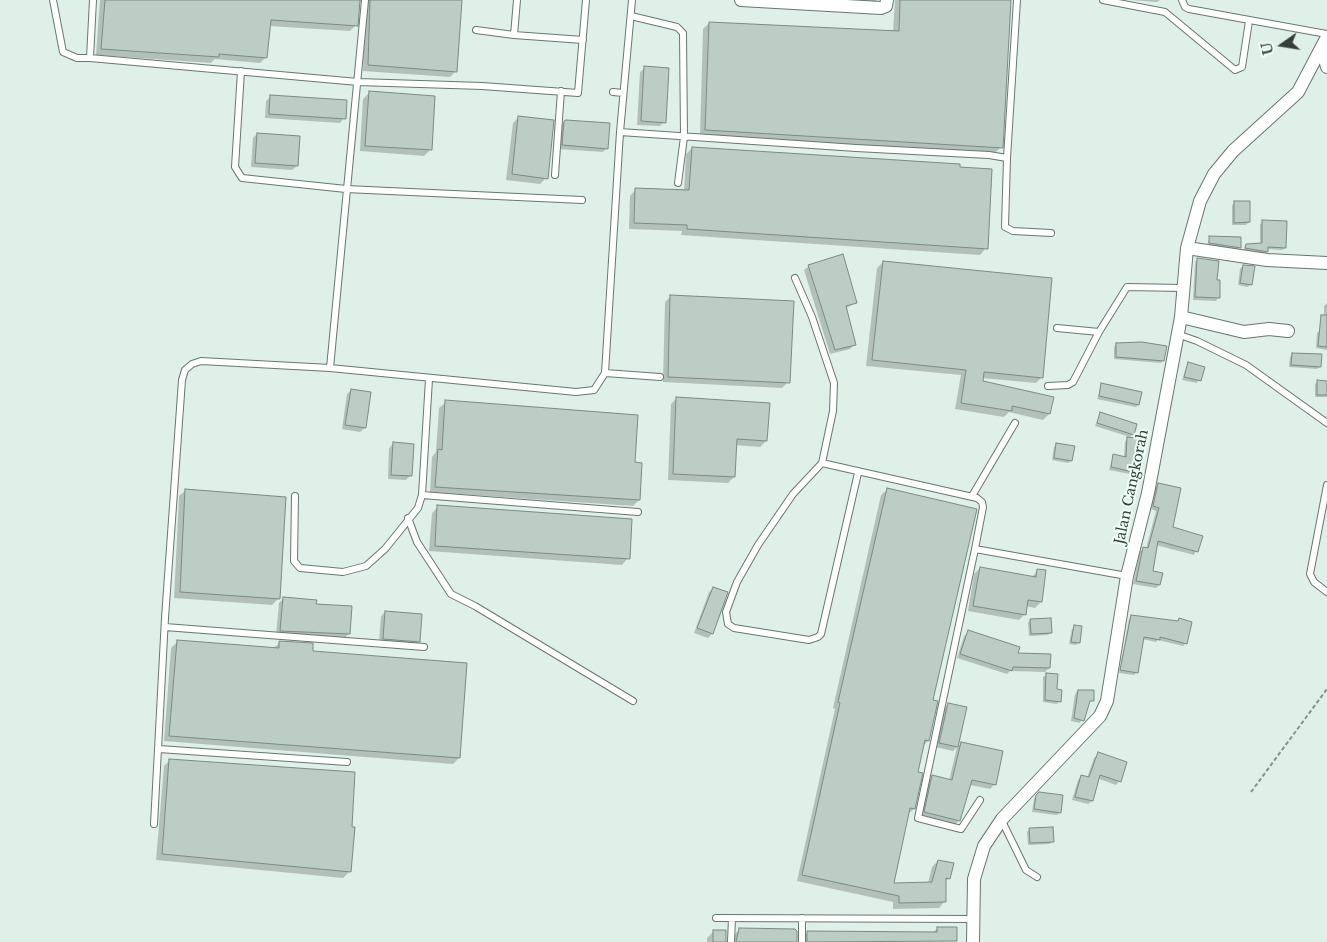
<!DOCTYPE html>
<html>
<head>
<meta charset="utf-8">
<style>
	body { margin:0 }
	#map { position:relative; width:1327px; height:942px; overflow:hidden; background:#dff0e8; font-family:"Libre Baskerville",serif }
	canvas { display:block }
	.north { position:absolute; left:1257px; top:20px; width:50px; height:50px; -webkit-text-stroke:4px #ecfef5; paint-order:stroke; rotate:257deg; font-size:14px; font-weight:700; line-height:20px; text-align:center; color:#363d3a }
	.north::after { content:''; display:block; margin:auto; width:18px; height:22px; background:#363d3a; clip-path:polygon(50% 0,100% 100%,50% 72%,0 100%) }
</style>
</head>
<body>
<div id="map">
<canvas width="1327" height="942"></canvas>
<div class="north">U</div>
</div>
<script>
const g = document.querySelector('canvas').getContext('2d');
g.lineJoin = 'round';
function fill(path, color) {
  g.fillStyle = color;
  g.fill(path, 'evenodd');
}
function toPath(rows) {
  const path = new Path2D();
  for (const r of rows) {
    path.moveTo(r[0], r[1]);
    for (let i = 2; i < r.length; i += 2) path.lineTo(r[i], r[i + 1]);
  }
  return path;
}
function trace(path, color, width, dash) {
  g.strokeStyle = color;
  g.lineWidth = width;
  g.lineCap = dash ? 'butt' : 'round';
  g.setLineDash(dash || []);
  g.stroke(path);
}
function drawText(font, color, halo, rows, align = 'center') {
  g.font = font + ' "Libre Baskerville",serif';
  g.lineWidth = 4;
  g.setLineDash([]);
  g.textBaseline = 'middle';
  g.strokeStyle = halo;
  g.fillStyle = color;
  for (const [text, x, y, turn = 0] of rows) {
    g.save();
    g.translate(x, y);
    g.rotate((+turn || 0) * Math.PI / 180);
    g.textAlign = isNaN(turn) ? turn : align;
    if (halo) g.strokeText(text, 0, 0);
    g.fillText(text, 0, 0);
    g.restore();
  }
}
fill(toPath([
	[100,0,461,0,456,71,450,77,363,71,364,6,359,1,356,25,350,31,269,26,266,57,260,63,215,59,211,63,96,55],
	[824,0,877,0,874,3],
	[895,0,1010,0,1001,147,995,153,700,136,703,29,709,23,893,32],
	[1131,0,1160,0,1157,2],
	[645,68,664,122,660,126,637,125,640,72],
	[369,93,430,150,424,156,360,151,363,99],
	[271,96,344,118,340,123,265,118,266,101],
	[519,117,546,178,540,184,506,180,513,123],
	[564,122,607,148,603,152,558,149,560,127],
	[257,134,297,166,292,170,251,167,253,138],
	[692,148,986,248,980,255,681,235,682,231,629,229,630,196,636,189,684,191,686,154],
	[1235,203,1249,222,1246,225,1232,225,1232,205],
	[1263,221,1285,248,1282,250,1267,249,1265,254,1243,251,1246,245,1260,244,1260,224],
	[1210,237,1240,247,1237,250,1207,245],
	[1198,259,1215,282,1218,298,1216,301,1193,300,1195,262],
	[883,262,1042,377,1036,383,982,378,981,382,1052,398,1049,414,1043,420,1009,412,1004,417,955,409,961,375,866,366,877,268],
	[809,266,855,303,845,309,855,344,850,349,830,354,804,270],
	[1243,266,1251,284,1248,287,1238,285,1240,269],
	[671,296,788,382,782,388,663,382,665,302],
	[1327,303,1327,324,1324,324,1324,306],
	[1320,330,1327,331,1327,350,1316,348,1317,333],
	[1116,344,1163,360,1161,363,1114,359,1114,347],
	[1292,354,1320,367,1317,369,1289,367,1290,357],
	[1188,363,1203,367,1197,383,1182,380],
	[1318,382,1327,382,1327,397,1315,397,1315,384],
	[1102,385,1138,405,1136,407,1097,399],
	[351,390,365,428,360,432,342,429,347,394],
	[677,398,766,441,760,447,735,445,734,477,728,483,668,480,671,404],
	[446,402,634,463,639,500,633,506,430,492,432,457,436,452,439,408],
	[1101,413,1133,434,1130,437,1095,426],
	[1128,439,1142,454,1135,456,1132,471,1130,474,1109,470,1114,455,1124,457,1125,441],
	[393,444,411,475,406,480,388,479,389,448],
	[1057,444,1071,461,1068,463,1052,460,1054,447],
	[1159,484,1171,528,1201,537,1194,555,1156,545,1152,572,1161,574,1159,585,1156,588,1133,584,1140,551,1146,549,1156,511,1151,509,1155,488],
	[888,489,928,741,923,746,917,772,914,809,908,814,893,884,928,883,932,867,938,861,949,878,945,882,945,901,939,908,893,909,893,902,797,881,835,709,833,708,881,495],
	[186,490,278,599,272,605,174,598,179,496],
	[438,507,628,558,622,565,429,551,432,513],
	[980,568,1032,577,1038,570,1045,571,1041,602,1035,608,1026,606,1025,614,1019,620,968,611,974,574],
	[714,588,726,593,712,634,708,638,694,633,709,592],
	[283,599,315,606,349,633,345,638,276,635,279,603],
	[385,612,419,641,414,646,379,643,381,616],
	[1132,616,1186,643,1183,646,1158,640,1156,642,1142,639,1137,672,1134,675,1119,673,1129,619],
	[1030,620,1051,632,1048,635,1029,636,1028,623],
	[1075,626,1079,642,1076,645,1069,644,1072,629],
	[968,632,1016,654,1049,668,1045,672,1010,671,1007,674,957,658,964,636],
	[177,642,274,648,280,642,311,652,459,758,453,764,164,741,171,648],
	[1046,675,1056,690,1059,701,1057,704,1043,702,1043,677],
	[1078,691,1092,700,1088,703,1080,723,1071,721,1075,694],
	[948,704,965,708,957,748,961,743,994,785,990,789,970,785,959,820,955,825,921,816,928,781,933,776,949,781,957,747,953,751,935,747,943,709],
	[1098,754,1119,781,1116,785,1099,779,1092,801,1088,804,1072,800,1078,780,1081,777,1087,778,1094,758],
	[170,760,353,828,349,872,343,878,156,860,164,766],
	[1039,793,1060,812,1057,815,1032,812,1034,799],
	[1030,829,1052,841,1050,844,1028,845,1027,832],
	[938,928,955,940,801,942,802,938,808,932,932,933],
	[739,930,796,942,732,942,733,936],
	[713,932,725,942,707,942,707,938]
]), '#0003');
const building = toPath([
	[105,0,360,0,358,26,271,20,267,58,219,54,219,57,101,49,105,0],
	[370,0,462,0,457,72,368,65,370,0],
	[900,0,1011,0,1003,148,705,130,709,22,899,31,900,0],
	[644,66,669,68,666,123,641,121,644,66],
	[369,91,435,96,432,150,365,146,369,91],
	[270,95,347,100,346,119,269,114,270,95],
	[518,116,554,120,548,179,512,174,518,116],
	[566,120,610,123,608,149,562,145,564,121,566,120],
	[257,133,300,136,298,166,255,163,257,133],
	[692,147,960,164,960,167,992,169,988,249,687,229,687,225,634,223,635,188,689,190,692,147],
	[1234,201,1250,201,1250,222,1234,223,1234,201],
	[1262,220,1287,221,1286,248,1268,247,1268,252,1245,248,1246,244,1262,243,1262,220],
	[1209,236,1241,237,1241,248,1209,243,1209,236],
	[843,254,857,303,846,306,856,345,835,350,808,265,843,254],
	[1197,258,1219,261,1217,280,1220,280,1220,298,1195,297,1197,258],
	[883,261,1052,278,1043,378,984,372,983,381,1054,397,1050,414,1012,406,1012,411,961,403,966,370,872,360,883,261],
	[1243,265,1255,266,1252,285,1240,283,1243,265],
	[670,295,794,301,790,383,668,377,670,295],
	[1321,315,1327,315,1327,347,1318,346,1321,315],
	[1116,343,1142,342,1167,346,1164,361,1116,357,1116,343],
	[1292,353,1322,354,1321,367,1291,365,1292,353],
	[1188,362,1205,367,1201,381,1184,377,1188,362],
	[1317,380,1327,381,1327,395,1317,395,1317,380],
	[1101,383,1142,392,1139,405,1099,396,1101,383],
	[351,389,371,392,366,428,345,425,351,389],
	[676,397,770,403,767,441,737,439,735,477,673,474,676,397],
	[445,400,638,415,635,462,642,463,640,500,435,487,438,449,442,450,445,400],
	[1100,412,1137,424,1134,435,1097,423,1100,412],
	[1127,437,1144,439,1143,454,1137,454,1133,472,1111,467,1113,454,1126,457,1127,437],
	[393,442,414,444,412,476,391,475,393,442],
	[1056,443,1075,446,1072,461,1054,458,1056,443],
	[1158,483,1181,488,1173,527,1203,536,1198,552,1158,541,1153,571,1163,573,1160,585,1136,581,1143,547,1148,548,1159,508,1153,506,1158,483],
	[887,488,977,509,933,700,938,701,929,741,925,740,918,772,923,773,915,809,910,808,894,883,932,882,938,860,954,863,950,879,946,878,946,902,899,903,899,896,802,875,840,703,838,702,887,488],
	[185,489,286,497,280,599,180,592,185,489],
	[437,505,632,519,630,559,435,546,437,505],
	[980,567,1036,577,1037,569,1046,570,1042,602,1028,600,1026,615,973,606,980,567],
	[713,587,728,592,713,634,697,628,713,587],
	[283,597,317,600,316,604,352,606,350,634,280,631,283,597],
	[385,611,422,614,420,642,383,639,385,611],
	[1131,615,1178,621,1179,618,1192,622,1187,644,1160,637,1160,640,1144,637,1138,673,1120,670,1131,615],
	[1051,618,1052,633,1031,634,1030,619,1051,618],
	[1074,625,1082,626,1080,643,1071,642,1074,625],
	[968,630,1020,647,1018,653,1051,654,1050,668,1013,667,1012,671,960,654,968,630],
	[177,640,279,648,279,641,313,643,313,651,467,663,460,758,169,736,177,640],
	[1046,673,1058,674,1057,689,1062,690,1061,702,1045,700,1046,673],
	[1078,690,1094,690,1094,701,1090,701,1084,721,1074,718,1078,690],
	[948,703,967,707,958,747,939,743,948,703],
	[961,742,1003,751,996,785,972,780,960,821,924,812,932,775,952,780,961,742],
	[1098,752,1127,762,1121,782,1100,775,1093,801,1075,797,1081,775,1089,777,1098,752],
	[169,759,355,772,352,827,355,827,351,872,162,854,169,759],
	[1039,792,1063,795,1061,813,1034,809,1036,795,1039,792],
	[1053,827,1054,842,1030,843,1029,828,1053,827],
	[937,927,957,927,957,941,807,942,807,931,937,932,937,927],
	[739,928,795,929,797,931,797,942,736,942,739,928],
	[713,930,726,930,726,942,713,942,713,930]
]);
fill(building, '#bccdc5');
trace(building, '#7b8b83', 1);
const lane = toPath([
	[53,0,63,52,77,58,90,58],
	[93,0,90,58,358,82,482,86,578,93,586,0],
	[517,0,514,35,583,40],
	[1103,0,1165,12,1235,70,1242,67,1249,21],
	[1182,0,1185,7,1189,9,1327,34],
	[631,16,677,27,683,33,684,137,678,183],
	[476,30,514,35],
	[241,71,235,167,242,178,346,189,582,200],
	[613,92,623,93],
	[620,132,856,148,989,155,1007,158,1017,0],
	[1007,158,1005,227,1013,231,1051,233],
	[555,175,561,91],
	[795,278,812,317,834,383,833,411,822,463,977,498,982,502,983,507,975,549,1127,576],
	[1057,328,1099,332,1127,287,1182,288],
	[1177,334,1197,341,1246,365,1327,423],
	[330,368,365,0],
	[605,373,660,377],
	[1048,386,1068,385,1073,382,1099,332],
	[822,463,793,494,758,545,737,582,726,612,728,624,734,628,809,640,818,637,821,634,858,473],
	[1327,485,1310,574,1314,582,1327,592],
	[422,495,638,512],
	[295,496,294,561,300,568,343,572,366,566,385,549,418,508,422,495,429,379],
	[972,496,1015,423],
	[408,518,417,542,451,594,475,606,633,701],
	[975,549,918,818,961,829,980,800],
	[165,627,424,647],
	[159,749,347,762],
	[1002,821,1026,870,1037,877],
	[154,824,165,618,182,380,185,370,192,364,201,361,330,368,576,392,594,390,605,373,620,132,632,0],
	[716,918,973,919],
	[731,942,732,918],
	[802,942,802,918]
]);
const street = toPath([
	[741,0,881,8,886,6,887,0],
	[1322,48,1327,67],
	[1187,248,1267,260,1327,263],
	[1181,317,1244,332,1269,329,1288,331],
	[973,942,974,879,984,846,1002,819,1100,716,1107,701,1127,576,1148,493,1181,317,1187,248,1200,201,1214,174,1233,151,1298,92,1327,37]
]);
trace(lane, '#687770', 8);
trace(street, '#687770', 14);
trace(toPath([
	[1251,792,1327,689]
]), '#86928d', 2, [4, 2.5]);
trace(lane, '#fff', 6);
trace(street, '#fff', 12);
drawText('14px', '#363d3a', '#ecfef5', [
	["Jalan Cangkorah",1132,487,-78]
]);
</script>
</body>
</html>
